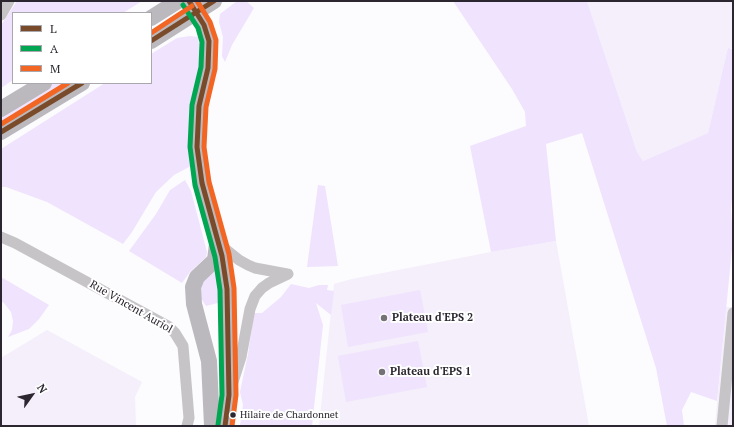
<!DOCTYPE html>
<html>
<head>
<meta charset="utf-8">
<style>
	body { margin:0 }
	#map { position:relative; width:734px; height:427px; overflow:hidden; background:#fcfbfe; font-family:"PT Serif",serif }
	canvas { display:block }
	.frame { position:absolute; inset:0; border:2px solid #2b262f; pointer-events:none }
	.legend { position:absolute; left:12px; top:12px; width:140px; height:72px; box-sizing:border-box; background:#fff; border:1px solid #aaa8ac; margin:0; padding:5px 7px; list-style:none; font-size:12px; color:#2b262f }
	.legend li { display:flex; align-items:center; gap:8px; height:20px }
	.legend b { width:20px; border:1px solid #aaa8ac }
	.north { position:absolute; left:12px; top:375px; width:40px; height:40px; -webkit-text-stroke:3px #fff; paint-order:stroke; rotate:57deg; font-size:11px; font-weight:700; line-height:16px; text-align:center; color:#2b262f }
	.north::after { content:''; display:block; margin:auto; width:14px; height:18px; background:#2b262f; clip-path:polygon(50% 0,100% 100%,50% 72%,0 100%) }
</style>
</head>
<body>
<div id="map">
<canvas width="734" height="427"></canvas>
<div class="frame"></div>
<ul class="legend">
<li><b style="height:5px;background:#7a4b2a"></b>L</li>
<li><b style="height:5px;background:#00a651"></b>A</li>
<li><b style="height:5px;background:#f26522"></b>M</li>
</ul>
<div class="north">N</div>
</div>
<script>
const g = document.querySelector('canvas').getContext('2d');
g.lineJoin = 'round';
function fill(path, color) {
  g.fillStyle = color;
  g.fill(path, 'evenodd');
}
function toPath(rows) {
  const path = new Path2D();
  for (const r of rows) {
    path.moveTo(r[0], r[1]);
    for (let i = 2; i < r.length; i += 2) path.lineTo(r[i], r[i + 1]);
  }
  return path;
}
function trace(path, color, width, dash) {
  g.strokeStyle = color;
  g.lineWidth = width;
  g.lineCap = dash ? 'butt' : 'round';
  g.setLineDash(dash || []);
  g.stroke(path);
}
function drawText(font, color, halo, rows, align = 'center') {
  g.font = font + ' "PT Serif",serif';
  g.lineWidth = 4;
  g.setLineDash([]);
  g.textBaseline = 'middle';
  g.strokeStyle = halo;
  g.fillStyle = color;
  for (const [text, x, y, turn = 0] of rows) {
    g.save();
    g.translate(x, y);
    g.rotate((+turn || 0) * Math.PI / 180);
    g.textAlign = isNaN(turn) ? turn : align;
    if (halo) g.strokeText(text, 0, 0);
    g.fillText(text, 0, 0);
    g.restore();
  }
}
fill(toPath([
	[587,1,733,1,733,48,728,48,726,56,708,133,643,161,637,152],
	[556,241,589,426,319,426,334,284,352,279,491,252],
	[726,307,733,307,733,426,715,426],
	[47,330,142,382,135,397,136,426,1,426,1,358]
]), '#f4effa');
fill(toPath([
	[17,1,142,1,123,13,13,13,13,80,1,88,1,25],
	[237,1,246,1,254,8,232,45,225,62,222,56,223,37,219,22,220,14],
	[453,1,587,1,637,152,643,161,708,133,726,56,728,48,733,49,733,186,731,210,733,239,717,401,691,392,682,410,684,426,667,426,656,368,582,133,546,144,556,241,491,252,470,146,526,126,525,112,512,89],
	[190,36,198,37,201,59,200,73,193,101,188,149,191,166,174,175,156,192,132,232,123,244,47,202,6,187,1,187,1,149,105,83,151,83,151,54,177,38],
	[50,83,67,83,1,124,1,113],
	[185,180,191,191,207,252,206,257,190,272,182,283,129,251,156,214,170,190],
	[318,185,325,186,338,266,307,267],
	[219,268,222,302,206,306,200,297,201,282],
	[1,277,49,305,39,319,29,329,8,337,12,330,13,321,11,312,4,303,1,301],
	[291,284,309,288,319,285,328,285,327,290,334,291,331,315,316,303,323,325,312,426,240,426,243,405,240,392,248,354,254,313,262,313,281,297],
	[420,290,428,332,348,347,341,305],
	[418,341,427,387,346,402,338,356]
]), '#f0e3fd');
trace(toPath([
	[1,15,9,1],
	[1,237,15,243,168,326,175,333,183,346,189,418,187,426],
	[219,244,239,260,248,265,255,268,287,274],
	[232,385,241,357,250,309,255,296,262,288,269,283,288,274],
	[722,426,733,313]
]), '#c6c4c7', 11);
trace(toPath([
	[189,1,204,25,209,41,208,68,199,106,197,147,202,183,222,256,227,289,229,395,225,426],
	[151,18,178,1],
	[151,41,214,1],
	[1,109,44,83],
	[1,132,82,83],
	[212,426,209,361,194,304,193,287,197,277,215,260,217,244]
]), '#bbb9bd', 16);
trace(toPath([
	[189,1,204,25,209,41,208,68,199,106,197,147,202,183,222,256,227,289,229,395,225,426],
	[151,41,214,1],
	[1,132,82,83]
]), '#7a4b2a', 5);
trace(toPath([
	[183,5,198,28,202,42,201,67,192,105,190,147,195,185,215,257,220,290,222,395,218,425]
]), '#00a651', 5);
trace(toPath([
	[197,1,210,22,216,40,215,69,206,107,204,147,209,182,229,254,234,288,236,395,232,426],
	[151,33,192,6],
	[1,124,68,83]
]), '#f26522', 5);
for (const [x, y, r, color] of [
	[384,318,4,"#747177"],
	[382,372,4,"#747177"],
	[233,415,3.5,"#2b262f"]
]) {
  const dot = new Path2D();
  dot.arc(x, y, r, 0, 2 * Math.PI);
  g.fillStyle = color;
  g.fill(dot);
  trace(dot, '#fff', 1.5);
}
drawText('10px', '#2b262f', '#fff', [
	["Hilaire de Chardonnet",240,415]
], 'left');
drawText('11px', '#2b262f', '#fff', [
	["Rue Vincent Auriol",131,307,30]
]);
drawText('bold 11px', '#2b262f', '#fff', [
	["Plateau d'EPS 2",392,318],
	["Plateau d'EPS 1",390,372]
], 'left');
</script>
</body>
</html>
